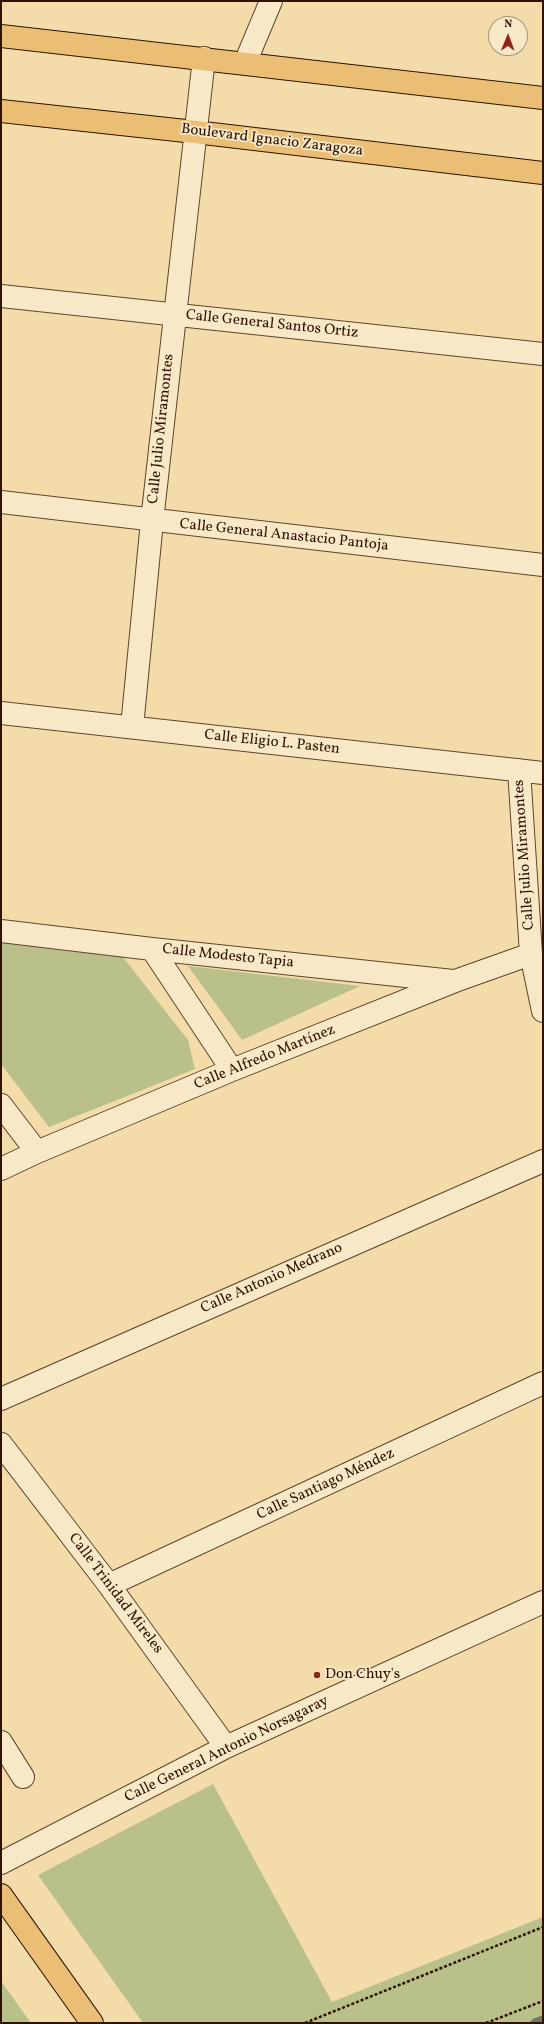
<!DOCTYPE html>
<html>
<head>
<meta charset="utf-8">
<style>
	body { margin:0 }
	#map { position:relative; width:544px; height:2024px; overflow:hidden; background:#f3dcaa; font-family:Vollkorn,serif }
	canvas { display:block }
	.frame { position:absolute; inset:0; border:2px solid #2e1300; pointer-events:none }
	.north { position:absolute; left:488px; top:16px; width:40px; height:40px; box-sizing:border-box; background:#f7e8c8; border:1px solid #a79378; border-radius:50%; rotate:1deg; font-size:11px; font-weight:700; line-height:16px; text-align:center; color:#2e1300 }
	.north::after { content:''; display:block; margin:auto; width:14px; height:18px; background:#8f2418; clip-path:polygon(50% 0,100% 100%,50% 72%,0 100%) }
</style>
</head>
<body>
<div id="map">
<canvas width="544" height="2024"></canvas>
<div class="frame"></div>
<div class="north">N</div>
</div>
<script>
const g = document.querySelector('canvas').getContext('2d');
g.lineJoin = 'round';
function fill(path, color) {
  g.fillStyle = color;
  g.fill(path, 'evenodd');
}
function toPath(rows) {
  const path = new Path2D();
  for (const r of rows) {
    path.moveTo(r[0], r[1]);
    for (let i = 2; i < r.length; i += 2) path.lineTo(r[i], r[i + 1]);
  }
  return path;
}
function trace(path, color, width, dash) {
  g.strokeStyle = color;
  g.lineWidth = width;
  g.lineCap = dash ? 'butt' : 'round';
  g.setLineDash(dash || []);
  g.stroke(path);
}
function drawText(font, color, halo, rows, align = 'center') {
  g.font = font + ' Vollkorn,serif';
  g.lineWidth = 3.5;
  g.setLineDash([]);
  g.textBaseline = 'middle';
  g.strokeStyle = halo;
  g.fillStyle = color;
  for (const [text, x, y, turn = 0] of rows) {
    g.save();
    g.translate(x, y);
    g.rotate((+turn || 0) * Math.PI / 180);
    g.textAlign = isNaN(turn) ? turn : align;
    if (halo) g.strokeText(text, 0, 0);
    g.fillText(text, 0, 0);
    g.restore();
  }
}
fill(toPath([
	[1,942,119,952,188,1040,195,1069,49,1127,1,1064],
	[188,966,360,986,242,1040],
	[213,1784,332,2002,543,1917,543,2023,143,2023,38,1875],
	[1,1981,31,2023,1,2023]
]), '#b9c08a');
trace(toPath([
	[535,2023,543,2020]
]), '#71776b', 9);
const minor = toPath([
	[245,63,271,1],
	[1,296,543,354],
	[1,502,543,565],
	[1,713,543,773],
	[132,727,152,521,204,58],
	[519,770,531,954,543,1011],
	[1,931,152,949,453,981],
	[152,949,232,1070],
	[1,1105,37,1152],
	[1,1169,37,1152,232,1070,455,981,531,954],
	[1,1399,543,1161],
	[1,1444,109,1585,226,1747],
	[109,1585,543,1383],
	[1,1742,23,1777],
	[1,1863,226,1747,543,1602]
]);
const major = toPath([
	[1,36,543,98],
	[1,111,195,132,543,173],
	[1,1895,92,2023]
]);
trace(minor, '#5f452a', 24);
trace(major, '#2e1300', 24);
trace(toPath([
	[305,2023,543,1927],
	[486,2023,543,2001]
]), '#2e1300', 2.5, [3, 2]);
trace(minor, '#f7e8c8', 22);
trace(major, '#eabe75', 22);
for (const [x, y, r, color] of [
	[317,1675,4,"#8f2418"]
]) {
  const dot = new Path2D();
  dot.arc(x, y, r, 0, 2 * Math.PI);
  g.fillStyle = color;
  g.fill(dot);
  trace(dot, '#f7e8c8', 1.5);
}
drawText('15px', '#2e1300', '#f7e8c8', [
	["Boulevard Ignacio Zaragoza",272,141,7],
	["Calle General Santos Ortiz",272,325,6],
	["Calle Julio Miramontes",162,429,-84],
	["Calle General Anastacio Pantoja",284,536,6],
	["Calle Eligio L. Pasten",272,743,6],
	["Calle Julio Miramontes",525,855,-94],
	["Calle Modesto Tapia",228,957,6],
	["Calle Alfredo Martínez",265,1058,-22],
	["Calle Antonio Medrano",272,1279,-24],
	["Calle Santiago Méndez",326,1485,-25],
	["Calle Trinidad Mireles",115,1594,53],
	["Calle General Antonio Norsagaray",227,1750,-26]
]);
drawText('15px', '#2e1300', '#f7e8c8', [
	["Don Chuy's",325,1675]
], 'left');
</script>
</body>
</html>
